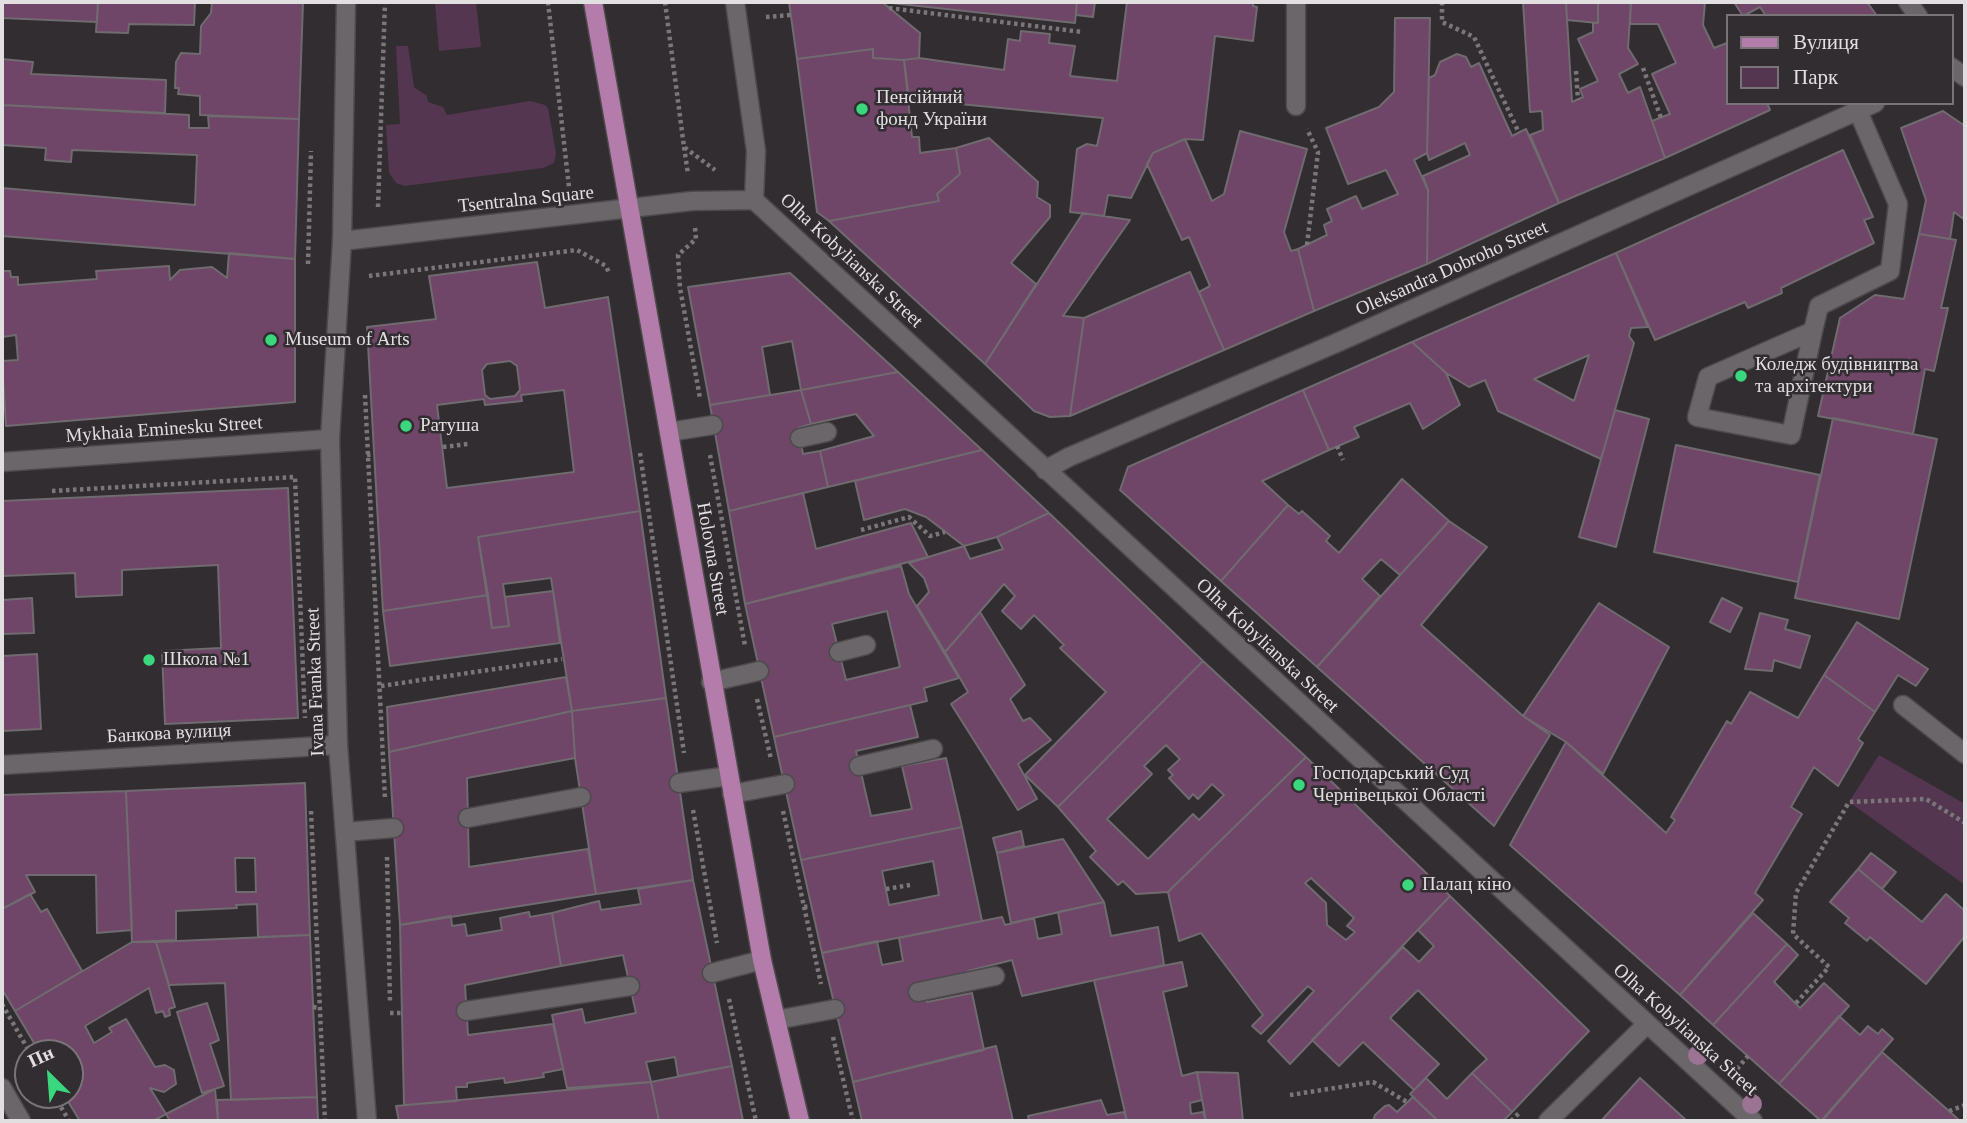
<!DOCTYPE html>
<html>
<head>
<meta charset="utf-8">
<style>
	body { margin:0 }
	#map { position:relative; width:1967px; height:1123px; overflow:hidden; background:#312d30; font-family:"Times New Roman",serif }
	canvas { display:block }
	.frame { position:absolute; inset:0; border:4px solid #e2dfe1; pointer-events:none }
	.legend { position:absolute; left:1726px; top:14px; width:228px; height:91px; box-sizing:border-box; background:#312d30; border:2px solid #787477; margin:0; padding:9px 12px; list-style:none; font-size:21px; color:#e2dfe1 }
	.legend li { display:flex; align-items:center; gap:14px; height:35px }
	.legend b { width:35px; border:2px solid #787477 }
	.north { position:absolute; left:14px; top:1039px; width:70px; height:70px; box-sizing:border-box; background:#312d30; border:2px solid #787477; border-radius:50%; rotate:335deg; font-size:19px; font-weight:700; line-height:28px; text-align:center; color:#e2dfe1 }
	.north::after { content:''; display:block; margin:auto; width:24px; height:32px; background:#3bd77e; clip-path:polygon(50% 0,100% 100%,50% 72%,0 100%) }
</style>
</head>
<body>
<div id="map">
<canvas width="1967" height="1123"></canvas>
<div class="frame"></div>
<ul class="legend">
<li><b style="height:9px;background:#b47caa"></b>Вулиця</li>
<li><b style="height:19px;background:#553650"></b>Парк</li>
</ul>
<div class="north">Пн</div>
</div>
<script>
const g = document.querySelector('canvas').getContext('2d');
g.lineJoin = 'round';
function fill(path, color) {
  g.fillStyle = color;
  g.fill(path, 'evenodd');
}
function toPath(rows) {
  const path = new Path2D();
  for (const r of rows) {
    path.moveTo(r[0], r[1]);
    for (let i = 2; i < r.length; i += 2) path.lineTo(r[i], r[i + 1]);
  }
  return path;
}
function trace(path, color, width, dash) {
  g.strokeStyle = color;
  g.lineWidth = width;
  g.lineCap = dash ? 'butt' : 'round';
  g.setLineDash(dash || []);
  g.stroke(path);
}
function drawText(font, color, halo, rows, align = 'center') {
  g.font = font + ' "Times New Roman",serif';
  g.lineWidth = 5;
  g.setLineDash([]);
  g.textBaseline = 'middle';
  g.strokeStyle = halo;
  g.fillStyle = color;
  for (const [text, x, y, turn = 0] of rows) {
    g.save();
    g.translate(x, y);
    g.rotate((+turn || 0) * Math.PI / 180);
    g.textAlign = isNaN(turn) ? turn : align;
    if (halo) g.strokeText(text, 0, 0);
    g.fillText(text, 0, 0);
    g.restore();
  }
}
fill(toPath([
	[476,2,481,47,439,51,435,4],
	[396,46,408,46,414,87,427,96,428,102,443,107,447,115,530,101,545,105,548,108,556,153,554,163,543,168,405,186,396,183,389,173,386,125,400,124],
	[1879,755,1965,804,1965,885,1849,802]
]), '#553650');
const building = toPath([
	[2,2,98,2,97,22,2,18,2,2],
	[98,2,195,2,194,25,129,24,128,33,96,32,98,2],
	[212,2,303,2,299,119,200,115,200,96,178,94,179,88,175,88,176,62,181,53,200,54,201,26,211,13,212,2],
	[789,2,1077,2,1075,23,882,2,920,33,919,58,904,60,873,58,873,49,797,59,789,2],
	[1077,2,1095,2,1093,17,1076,15,1077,2],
	[1127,2,1253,2,1253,6,1257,7,1253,41,1215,36,1203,140,1185,139,1153,153,1131,198,1108,195,1104,216,1070,212,1077,149,1087,144,1097,146,1103,118,909,99,904,60,919,58,1004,70,1008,39,1020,41,1021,31,1050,34,1049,43,1075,46,1070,76,1117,81,1127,2],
	[1523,2,1566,2,1572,102,1583,97,1580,89,1598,81,1578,39,1593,32,1593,23,1598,23,1598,2,1631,2,1628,48,1638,64,1619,74,1628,93,1640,87,1665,158,1559,203,1530,135,1543,130,1542,111,1530,112,1523,2],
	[1566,2,1598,2,1598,23,1567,20,1566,2],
	[1631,2,1705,2,1703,25,1714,48,1727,43,1727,103,1767,103,1770,110,1665,158,1652,121,1670,114,1652,74,1676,63,1658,24,1630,24,1631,2],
	[1734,2,1867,2,1877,16,1766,16,1760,7,1743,16,1734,2],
	[1395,18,1430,18,1427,153,1414,160,1428,190,1427,264,1314,311,1298,249,1327,235,1324,225,1332,221,1327,209,1356,196,1362,209,1398,194,1386,170,1348,184,1326,128,1379,107,1394,92,1395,18],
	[873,49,873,58,904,60,912,137,919,137,920,153,956,148,960,174,937,194,939,201,829,221,817,212,797,59,873,49],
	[1457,54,1466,57,1471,67,1479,63,1512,136,1526,129,1559,203,1427,264,1428,190,1423,176,1470,155,1465,143,1429,160,1427,153,1429,78,1435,75,1440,62,1457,54],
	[2,59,33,62,31,74,166,80,165,113,2,105,2,59],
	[2,105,189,115,189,128,209,128,208,116,299,119,295,259,2,236,2,188,195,205,197,155,72,150,71,162,45,160,46,148,2,145,2,105],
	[1943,111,1965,126,1965,220,1954,212,1950,239,1919,234,1926,200,1901,128,1943,111],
	[1240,131,1307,149,1284,232,1291,251,1298,249,1314,311,1224,350,1199,292,1210,286,1189,237,1182,240,1147,164,1153,153,1185,139,1212,201,1224,194,1240,131],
	[989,138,1038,182,1037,197,1050,205,1050,217,1011,263,1036,284,985,364,829,221,939,201,937,194,960,174,956,148,989,138],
	[1843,150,1873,217,1864,220,1874,243,1781,288,1782,293,1748,308,1745,302,1655,340,1616,253,1843,150],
	[1083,213,1130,220,1063,316,1084,318,1070,416,1050,417,1034,411,985,364,1083,213],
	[1919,234,1956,240,1941,308,1948,308,1934,371,1925,369,1913,434,1818,416,1840,318,1875,295,1904,299,1919,234],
	[229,253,295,259,295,402,6,426,2,361,18,360,16,335,2,337,2,271,10,271,11,277,18,277,18,285,97,279,96,271,169,266,170,280,180,270,212,267,227,278,229,253],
	[1616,253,1648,327,1631,328,1629,336,1634,343,1601,459,1498,411,1485,380,1469,387,1446,373,1412,342,1616,253],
	[1589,355,1574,401,1534,379,1589,355],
	[537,262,545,308,608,297,640,511,478,537,488,595,383,611,367,327,436,319,429,276,537,262],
	[510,361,517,366,520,390,515,396,490,399,485,395,482,370,487,364,510,361],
	[564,390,574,472,447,488,437,405,484,399,485,405,522,401,521,395,564,390],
	[1190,272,1224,350,1070,416,1084,318,1190,272],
	[790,273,898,372,801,390,792,341,762,347,770,395,710,405,688,287,790,273],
	[1412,342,1446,373,1460,405,1423,429,1410,403,1354,427,1359,437,1329,450,1303,390,1412,342],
	[898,372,982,450,828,487,820,451,874,436,856,414,811,424,801,390,898,372],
	[801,390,811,424,798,428,803,454,820,451,828,487,729,511,710,405,801,390],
	[1303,390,1329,450,1262,481,1288,505,1221,581,1120,490,1128,467,1303,390],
	[1615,410,1649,419,1616,547,1579,537,1615,410],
	[1833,418,1937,439,1899,619,1795,598,1833,418],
	[1676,445,1820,475,1798,582,1654,552,1676,445],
	[982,450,1049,513,997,537,964,546,926,517,905,509,864,520,855,481,982,450],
	[1402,479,1449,521,1400,575,1381,559,1362,579,1380,596,1317,667,1221,581,1288,505,1299,514,1302,511,1330,536,1326,541,1339,553,1402,479],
	[288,488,298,718,165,724,162,651,221,648,218,565,122,570,122,595,76,597,75,573,2,576,2,501,288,488],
	[803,493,816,549,911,523,928,557,745,604,729,511,803,493],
	[640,511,666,698,572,711,551,578,503,584,509,626,492,628,478,537,640,511],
	[1049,513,1203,661,1058,807,1025,775,1106,692,1060,648,1064,645,1034,615,1021,629,1002,611,1015,596,1004,584,945,652,917,606,929,592,924,578,909,563,964,546,970,559,1003,549,997,537,1049,513],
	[1449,521,1487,547,1421,625,1523,716,1550,735,1494,826,1317,667,1449,521],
	[901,566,909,594,959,678,924,688,927,701,774,737,745,604,901,566],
	[887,611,900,667,846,680,832,624,887,611],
	[553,591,560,643,390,666,383,611,488,595,492,628,509,626,505,597,553,591],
	[32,598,34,633,2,634,2,600,32,598],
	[1722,598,1742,608,1730,632,1710,622,1722,598],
	[1599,603,1669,647,1603,774,1566,742,1523,716,1599,603],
	[980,612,1025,685,1010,699,1023,721,1030,718,1051,740,1018,764,1037,799,1018,810,951,704,968,692,945,652,980,612],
	[1760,613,1788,620,1785,629,1810,636,1800,668,1774,660,1772,671,1745,669,1760,613],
	[1857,622,1928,669,1916,686,1898,675,1875,712,1824,675,1857,622],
	[37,654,41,729,2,731,2,656,37,654],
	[1203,661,1306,757,1168,892,1136,894,1123,881,1118,885,1090,857,1096,851,1058,807,1203,661],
	[1166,745,1180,759,1168,770,1173,775,1169,778,1189,799,1193,794,1198,799,1212,784,1224,795,1199,820,1193,814,1148,859,1107,819,1152,774,1144,766,1166,745],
	[1824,675,1875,712,1858,739,1863,743,1838,786,1814,767,1791,807,1802,814,1755,893,1763,900,1680,995,1510,845,1566,742,1666,833,1675,820,1671,817,1727,721,1731,724,1750,692,1798,718,1824,675],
	[566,677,572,711,389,752,387,707,566,677],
	[666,698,693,880,596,894,575,758,572,711,666,698],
	[910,705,918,737,856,751,871,816,912,809,902,766,946,758,962,827,801,860,774,737,910,705],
	[572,711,575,758,467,778,469,867,588,849,596,894,400,925,389,752,572,711],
	[1306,757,1450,896,1290,1064,1268,1041,1314,991,1308,986,1261,1034,1252,1026,1263,1015,1201,933,1179,941,1168,892,1306,757],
	[1311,878,1354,918,1347,926,1355,932,1346,940,1327,925,1326,903,1305,883,1311,878],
	[305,783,310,935,258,937,257,904,236,905,237,908,176,911,176,940,132,942,126,791,305,783],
	[235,858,255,858,256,892,236,892,235,858],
	[126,791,132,930,97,933,96,875,26,875,35,892,2,909,2,795,126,791],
	[962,827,982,921,822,953,801,860,962,827],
	[933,861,939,895,889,905,882,871,933,861],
	[1021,831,1024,846,997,853,993,838,1021,831],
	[1063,839,1104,902,1011,923,997,853,1063,839],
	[1871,853,1896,872,1882,889,1858,869,1871,853],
	[1858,869,1922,922,1946,894,1965,911,1965,936,1926,984,1870,937,1867,941,1845,923,1849,918,1830,902,1858,869],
	[693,880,732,1066,678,1076,675,1057,646,1062,651,1082,567,1088,552,1015,582,1009,585,1023,636,1013,623,955,561,966,552,913,599,901,601,910,641,904,638,889,693,880],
	[30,894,41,912,47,909,82,971,15,1011,2,989,2,909,30,894],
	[1450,896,1589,1031,1512,1112,1472,1073,1487,1059,1418,990,1390,1018,1439,1064,1414,1090,1363,1042,1339,1066,1312,1040,1403,947,1419,962,1434,946,1418,930,1450,896],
	[1104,902,1111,936,1158,927,1164,965,1022,996,1012,960,968,971,967,974,925,993,927,1002,972,993,984,1050,853,1082,822,953,877,941,882,965,903,961,899,938,1002,917,1005,925,1034,918,1038,939,1062,934,1058,912,1104,902],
	[529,912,530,917,552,913,561,966,465,985,468,1035,553,1024,563,1069,543,1073,544,1077,505,1083,504,1078,467,1083,467,1087,456,1087,457,1101,404,1105,400,925,451,916,452,926,465,924,467,936,502,930,500,918,529,912],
	[1753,913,1787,944,1713,1025,1680,995,1753,913],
	[310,935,317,1097,231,1100,225,983,169,985,156,942,310,935],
	[132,942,156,942,175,1007,169,1009,170,1015,165,1017,163,1011,156,1013,149,988,85,1026,94,1043,112,1032,109,1028,126,1019,155,1067,165,1065,174,1070,176,1084,164,1092,150,1088,166,1114,153,1121,80,1121,64,1095,70,1095,70,1053,40,1053,15,1011,132,942],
	[1787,944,1798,955,1774,982,1800,1008,1824,983,1849,1006,1779,1084,1713,1025,1787,944],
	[1182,962,1187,986,1163,992,1182,1076,1197,1072,1202,1100,1190,1103,1191,1114,1203,1112,1206,1121,1127,1121,1094,980,1182,962],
	[207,1003,219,1040,210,1044,224,1086,202,1093,177,1012,207,1003],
	[1839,1016,1860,1035,1868,1026,1878,1034,1882,1029,1893,1039,1821,1121,1779,1084,1839,1016],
	[996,1046,1013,1121,862,1121,853,1082,996,1046],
	[1882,1052,1949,1111,1960,1121,1822,1121,1882,1052],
	[732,1066,743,1121,659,1121,651,1082,732,1066],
	[1197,1072,1238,1073,1243,1121,1206,1121,1197,1072],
	[1472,1073,1512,1112,1503,1121,1438,1121,1410,1094,1426,1078,1447,1099,1472,1073],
	[1640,1078,1687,1121,1601,1121,1640,1078],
	[651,1082,659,1121,399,1121,396,1106,651,1082],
	[215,1089,218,1121,170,1121,166,1114,215,1089],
	[317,1097,318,1121,218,1121,217,1100,317,1097],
	[1413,1097,1438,1121,1373,1121,1375,1115,1385,1106,1389,1105,1397,1112,1413,1097],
	[1101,1100,1107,1115,1124,1112,1127,1121,1029,1121,1028,1116,1101,1100]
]);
fill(building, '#6f4568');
trace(building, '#6f6b6e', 2);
const lane = toPath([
	[1296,106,1296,2],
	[1813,331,1708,377,1697,417,1791,435,1813,331,1819,306,1890,271,1898,204,1858,111],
	[669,432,713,425],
	[800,438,827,432],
	[839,652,866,645],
	[711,682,759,671],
	[1903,705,1965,754],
	[859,766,933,749],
	[679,783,729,776],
	[732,794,785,784],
	[468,818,581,797],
	[345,832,394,828],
	[712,973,762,960],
	[918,992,995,976],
	[466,1011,630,986],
	[776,1020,835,1009]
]);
const street = toPath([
	[1908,2,1918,16],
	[1951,67,1965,77],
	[754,200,1753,1121],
	[342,241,692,201,754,200,756,151,735,2],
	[2,462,330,439],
	[1045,470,1069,457,1334,344,1875,103],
	[2,765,338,745],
	[1548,1121,1647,1024]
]);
const secondary = toPath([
	[346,2,342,241,330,439,338,745,367,1121],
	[2,1088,21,1121]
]);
const primary = toPath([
	[593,2,762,960,800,1121]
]);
trace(lane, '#4d4a4c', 21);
trace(street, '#4d4a4c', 21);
trace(secondary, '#4d4a4c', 21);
trace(primary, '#4d4a4c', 21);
trace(toPath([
	[548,2,569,187],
	[665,2,684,147,715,170],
	[1442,2,1442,22,1474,37,1519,133],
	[889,8,1082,32],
	[766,17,791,15],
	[1643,68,1661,118],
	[1576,71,1578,100],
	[684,147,688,174],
	[378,207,385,2],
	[695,228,696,239,678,255,680,288,700,398],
	[1307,245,1318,152,1307,129],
	[308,264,311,151],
	[369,276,577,250,606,266,609,273],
	[365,395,385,799],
	[1337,446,1343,460],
	[443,447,468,444],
	[640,453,684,753],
	[367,455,374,454],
	[710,455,745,646],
	[52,491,295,477,305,718],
	[861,530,909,517,930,536,945,532],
	[381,686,562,659],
	[757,699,771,759],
	[693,810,717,943],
	[311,811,325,1121],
	[783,811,821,984],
	[387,857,390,1002],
	[886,889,910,885],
	[804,907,811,906],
	[729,999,756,1121],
	[1796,1003,1829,967,1793,934,1796,893,1849,802,1926,799,1965,823],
	[2,1004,30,1053],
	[313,1007,320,1008],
	[390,1013,404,1013],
	[833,1037,853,1121],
	[1737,1069,1748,1056],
	[54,1095,69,1121],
	[1290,1095,1373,1082,1407,1102],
	[1949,1111,1965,1105],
	[1511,1121,1520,1112]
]), '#7a7679', 4.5, [3.5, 3.5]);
trace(lane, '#6a6669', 18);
trace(street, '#6a6669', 18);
trace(secondary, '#6a6669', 18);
trace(primary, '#b47caa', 18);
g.fillStyle = '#9b7393';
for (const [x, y] of [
	[1698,1055],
	[1752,1104]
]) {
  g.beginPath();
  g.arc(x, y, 10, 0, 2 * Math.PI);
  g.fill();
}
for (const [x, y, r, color] of [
	[862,109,7,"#3bd77e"],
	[271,340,7,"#3bd77e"],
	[1741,376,7,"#3bd77e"],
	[406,426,7,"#3bd77e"],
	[149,660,7,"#3bd77e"],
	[1299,785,7,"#3bd77e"],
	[1408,885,7,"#3bd77e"]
]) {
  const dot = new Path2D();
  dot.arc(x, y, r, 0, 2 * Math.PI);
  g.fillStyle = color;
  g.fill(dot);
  trace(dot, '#312d30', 2.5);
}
drawText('19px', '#e2dfe1', '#312d30', [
	["Пенсійний",876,98],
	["фонд України",876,120],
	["Museum of Arts",285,340],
	["Коледж будівництва",1755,365],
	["та архітектури",1755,387],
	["Ратуша",420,426],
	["Школа №1",163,660],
	["Господарський Суд",1313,774],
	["Чернівецької Області",1313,796],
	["Палац кіно",1422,885]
], 'left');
drawText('19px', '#e2dfe1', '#312d30', [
	["Tsentralna Square",526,200,-6],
	["Olha Kobylianska Street",851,261,43],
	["Oleksandra Dobroho Street",1452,269,-24],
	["Mykhaia Eminesku Street",164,430,-4],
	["Holovna Street",712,559,80],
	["Olha Kobylianska Street",1267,646,43],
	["Ivana Franka Street",316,682,-92],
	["Банкова вулиця",169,734,-3],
	["Olha Kobylianska Street",1685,1030,42]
]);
</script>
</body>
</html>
